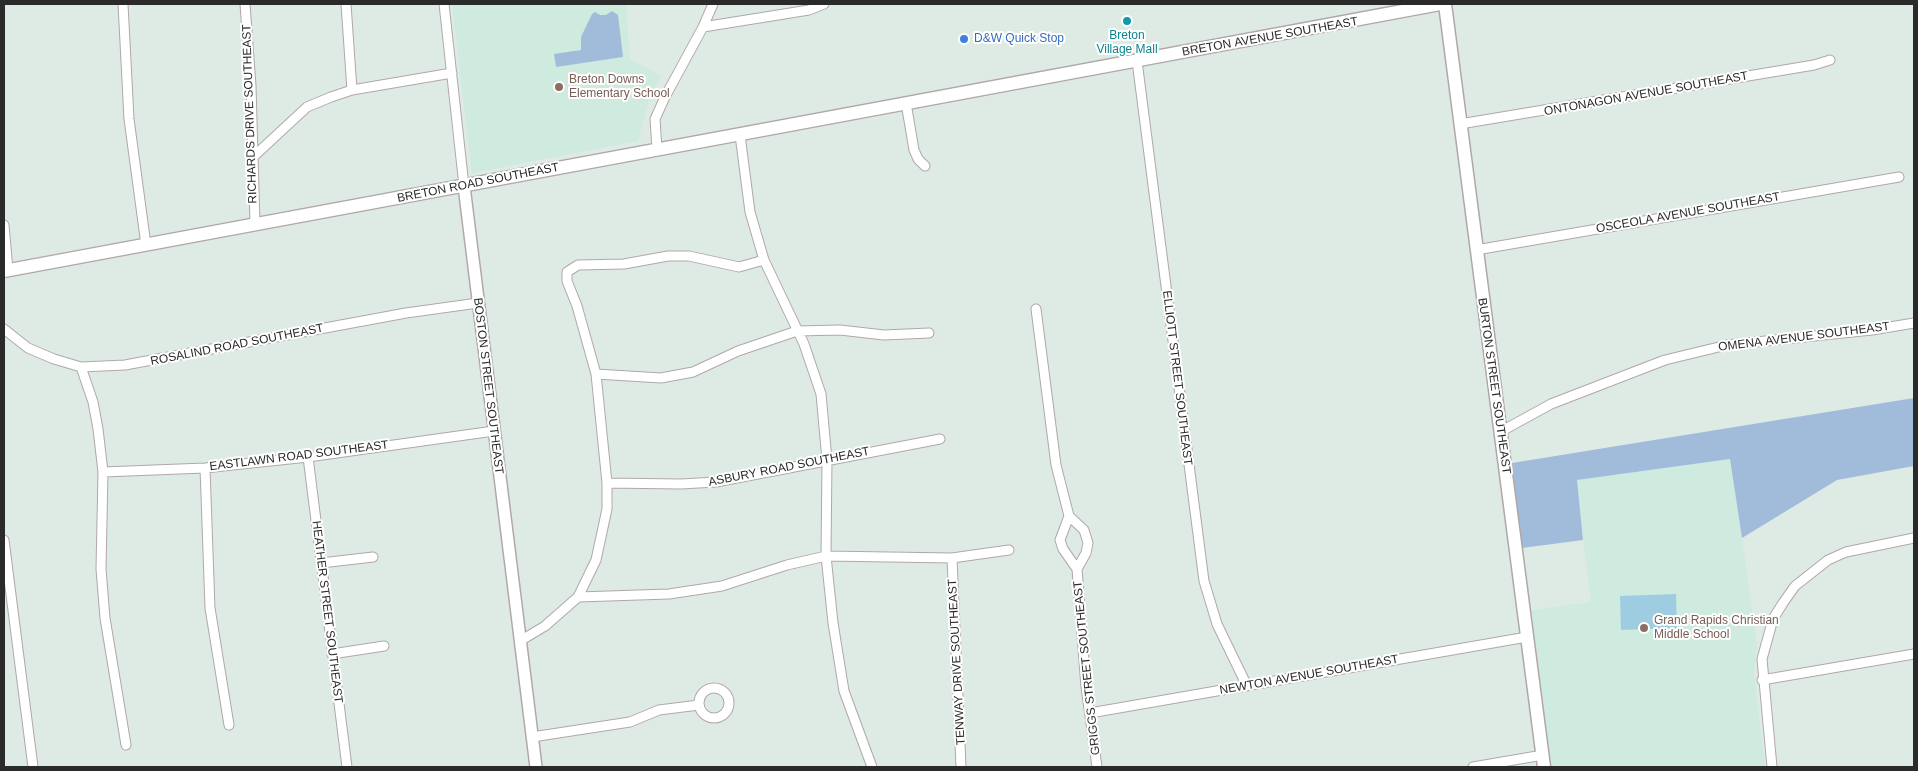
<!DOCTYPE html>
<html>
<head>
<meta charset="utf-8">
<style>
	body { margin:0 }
	#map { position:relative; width:1918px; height:771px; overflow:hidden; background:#deebe4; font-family:Arial,sans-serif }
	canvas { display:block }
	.frame { position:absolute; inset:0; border:5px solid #2a2a2a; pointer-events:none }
</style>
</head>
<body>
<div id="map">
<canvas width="1918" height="771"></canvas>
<div class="frame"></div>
</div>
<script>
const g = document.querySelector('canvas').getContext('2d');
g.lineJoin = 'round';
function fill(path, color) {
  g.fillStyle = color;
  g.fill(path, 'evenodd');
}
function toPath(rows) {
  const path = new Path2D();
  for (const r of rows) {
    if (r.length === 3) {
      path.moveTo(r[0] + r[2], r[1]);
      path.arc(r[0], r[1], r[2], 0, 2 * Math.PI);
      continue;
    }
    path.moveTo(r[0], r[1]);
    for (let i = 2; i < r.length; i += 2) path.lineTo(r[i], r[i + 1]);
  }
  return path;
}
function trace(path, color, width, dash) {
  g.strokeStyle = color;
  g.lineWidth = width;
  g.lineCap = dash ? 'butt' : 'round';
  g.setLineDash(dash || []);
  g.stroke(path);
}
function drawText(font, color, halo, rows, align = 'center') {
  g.font = font + ' Arial,sans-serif';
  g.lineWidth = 4;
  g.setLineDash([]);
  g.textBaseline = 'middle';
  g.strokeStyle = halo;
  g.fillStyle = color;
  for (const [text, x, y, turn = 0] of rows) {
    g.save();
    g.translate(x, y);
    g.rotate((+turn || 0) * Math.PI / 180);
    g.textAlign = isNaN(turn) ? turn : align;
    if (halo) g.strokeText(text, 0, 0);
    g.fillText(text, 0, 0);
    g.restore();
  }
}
fill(toPath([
	[452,4,626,4,630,59,661,76,649,99,638,141,472,173],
	[1731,459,1757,646,1754,673,1765,767,1551,767,1531,610,1591,602,1576,480]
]), '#cfeade');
fill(toPath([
	[612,11,618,15,623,57,556,67,554,54,581,50,581,37,592,14,595,12,600,15,606,15],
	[1914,398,1914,466,1837,480,1742,538,1730,459,1577,480,1583,540,1522,548,1512,463]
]), '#a1bcdb');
fill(toPath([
	[1676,594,1677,628,1621,630,1620,596]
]), '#9ecde1');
const minor = toPath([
	[123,4,129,119,146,245],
	[245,4,251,86,255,224],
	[346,4,352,90],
	[444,4,464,186],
	[703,27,809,10,824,4],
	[1137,61,1204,581,1217,624,1247,686],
	[906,103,914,150,918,159,925,166],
	[1460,124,1814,65,1830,60],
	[740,135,750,212,764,260,804,344,821,394,827,460,826,556,833,623,844,691,872,767],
	[657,149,655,119,665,97,703,27,713,4],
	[252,158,307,107,331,97,352,90,452,73],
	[4,225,8,270],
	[1476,250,1899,177],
	[1036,309,1056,465,1069,516,1060,540,1063,549,1077,569,1086,687,1097,767],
	[4,329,28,348,54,359,81,367,125,365,406,313,478,303],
	[81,367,93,402,98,429,103,472,101,569,105,618,126,745],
	[596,374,661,378,693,372,738,351,797,331,840,330,884,335,929,333],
	[1500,432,1551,404,1665,360,1727,345,1872,330,1914,323],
	[308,457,347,767],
	[205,468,210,608,229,725],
	[103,472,205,468,308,457,494,431],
	[607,483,681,484,716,482,940,439],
	[1069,516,1084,530,1088,543,1086,553,1077,569],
	[4,540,33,767],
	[952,558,961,767],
	[321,563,373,557],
	[578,597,669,594,722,586,787,565,826,556,952,558,1009,550],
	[520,641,545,626,578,597,596,560,607,509,607,483,596,374,577,306,567,281,567,272,578,265,624,264,668,256,689,256,739,267,764,260],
	[332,654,384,646],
	[1762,680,1914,654],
	[714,703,15],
	[1090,713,1527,637],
	[532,737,630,722,659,710,699,705],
	[1473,767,1543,755],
	[1772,767,1762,659,1773,619,1783,603,1795,586,1828,560,1846,552,1914,538]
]);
const tertiary = toPath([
	[464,186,536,767]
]);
const secondary = toPath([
	[1445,4,1544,767],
	[4,271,1440,4]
]);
trace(minor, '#b1a7ab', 11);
trace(tertiary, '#b1a7ab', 14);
trace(secondary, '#b1a7ab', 15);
trace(minor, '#fff', 9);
trace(tertiary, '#fff', 11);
trace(secondary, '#fff', 12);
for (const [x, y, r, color] of [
	[1127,21,5,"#0f9aa8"],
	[964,39,5,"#3f7fe0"],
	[559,87,5,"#8d6e63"],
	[1644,628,5,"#8d6e63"]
]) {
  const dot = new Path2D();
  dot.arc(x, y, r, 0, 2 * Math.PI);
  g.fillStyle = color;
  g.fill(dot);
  trace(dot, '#fff', 2);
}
drawText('12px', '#0d838f', '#fff', [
	["Breton",1127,36],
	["Village Mall",1127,50]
]);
drawText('12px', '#2a2a2a', '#fff', [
	["BRETON AVENUE SOUTHEAST",1270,37,-10],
	["ONTONAGON AVENUE SOUTHEAST",1646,94,-10],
	["RICHARDS DRIVE SOUTHEAST",250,114,-92],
	["BRETON ROAD SOUTHEAST",478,183,-11],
	["OSCEOLA AVENUE SOUTHEAST",1688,213,-10],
	["OMENA AVENUE SOUTHEAST",1804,337,-7],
	["ROSALIND ROAD SOUTHEAST",237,345,-11],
	["ELLIOTT STREET SOUTHEAST",1177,378,83],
	["BOSTON STREET SOUTHEAST",488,386,83],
	["BURTON STREET SOUTHEAST",1494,386,82],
	["EASTLAWN ROAD SOUTHEAST",299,456,-7],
	["ASBURY ROAD SOUTHEAST",789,467,-11],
	["HEATHER STREET SOUTHEAST",327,612,83],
	["TENWAY DRIVE SOUTHEAST",957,662,-93],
	["GRIGGS STREET SOUTHEAST",1087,668,-96],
	["NEWTON AVENUE SOUTHEAST",1309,675,-10]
]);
drawText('12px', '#366cbe', '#fff', [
	["D&W Quick Stop",974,39]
], 'left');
drawText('12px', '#785e54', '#fff', [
	["Breton Downs",569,80],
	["Elementary School",569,94],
	["Grand Rapids Christian",1654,621],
	["Middle School",1654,635]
], 'left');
</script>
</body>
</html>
